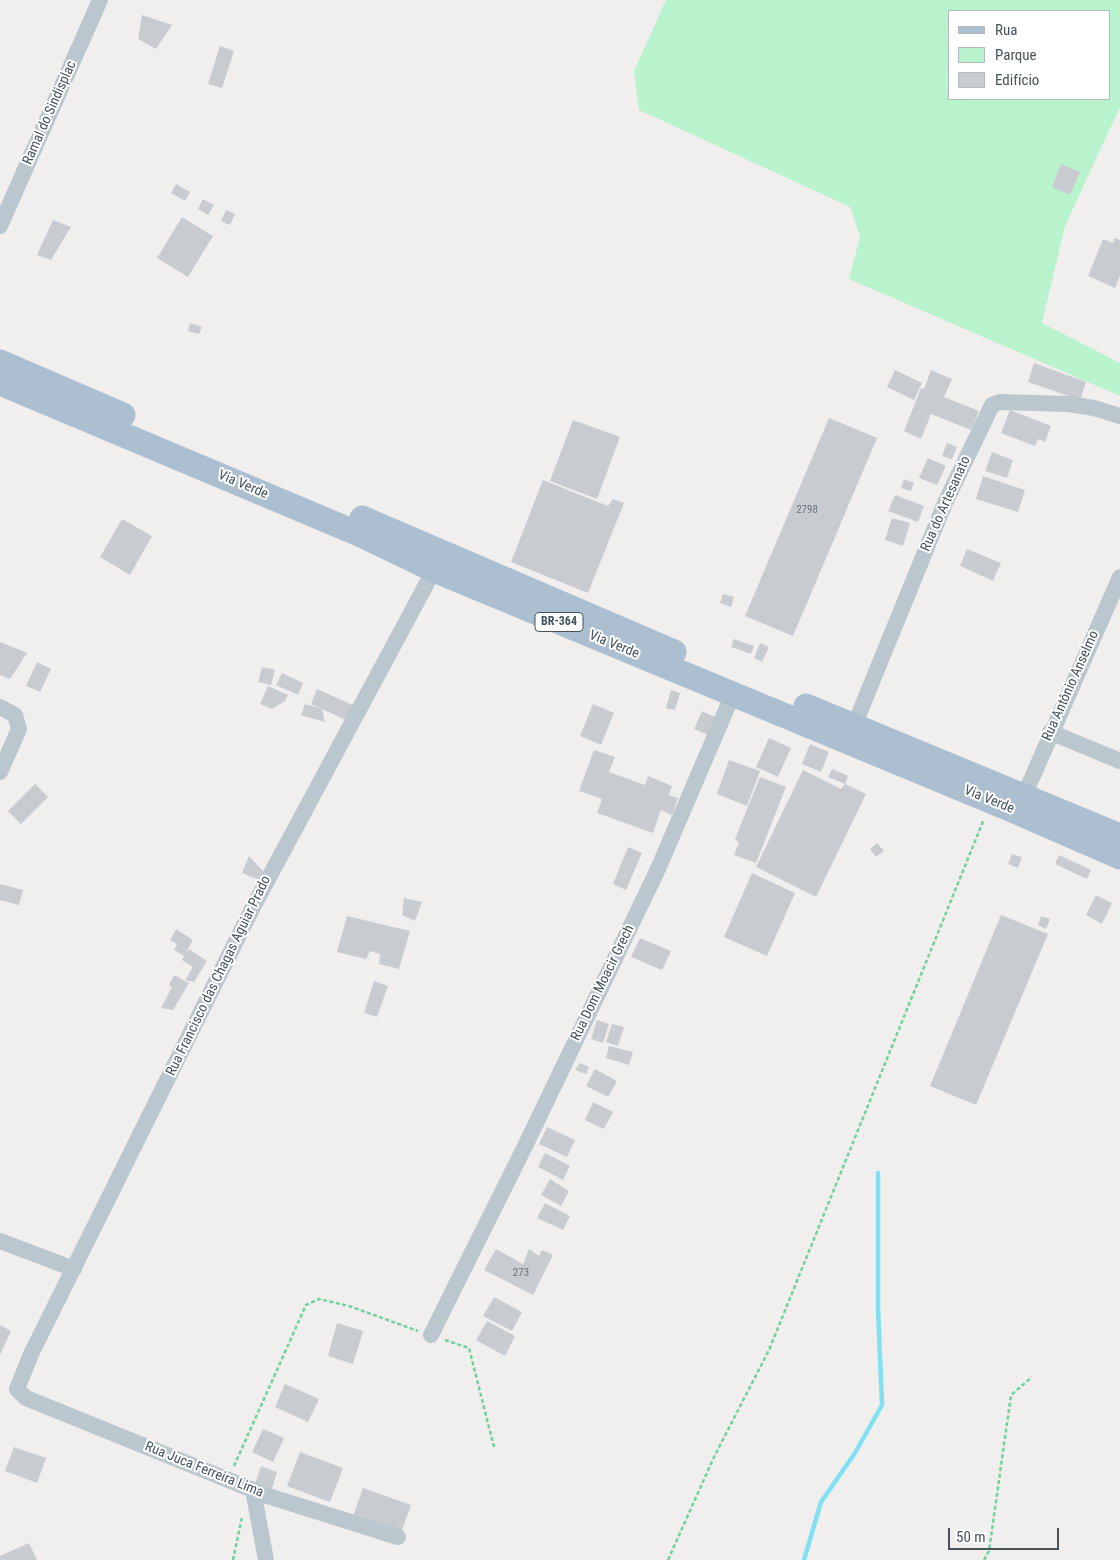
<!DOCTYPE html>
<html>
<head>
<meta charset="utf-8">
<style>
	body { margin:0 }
	#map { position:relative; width:1120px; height:1560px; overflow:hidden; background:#f1eeee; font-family:"Roboto Condensed",sans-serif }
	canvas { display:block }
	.legend { position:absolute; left:948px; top:10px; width:162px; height:90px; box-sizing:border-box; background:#fff; border:1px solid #b5babe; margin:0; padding:6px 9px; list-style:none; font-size:15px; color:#45535d }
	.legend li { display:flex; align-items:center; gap:10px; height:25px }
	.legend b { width:25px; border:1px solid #b5babe }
	.scale { position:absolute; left:948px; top:1528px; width:111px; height:22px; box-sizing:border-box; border:2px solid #45535d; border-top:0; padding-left:6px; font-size:15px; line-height:18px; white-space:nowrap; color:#45535d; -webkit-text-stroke:4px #fff; paint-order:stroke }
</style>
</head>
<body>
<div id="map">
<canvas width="1120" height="1560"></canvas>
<ul class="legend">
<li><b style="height:6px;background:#abbfd0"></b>Rua</li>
<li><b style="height:14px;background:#b9f3cd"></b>Parque</li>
<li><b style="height:14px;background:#c8ccd1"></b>Edifício</li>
</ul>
<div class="scale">50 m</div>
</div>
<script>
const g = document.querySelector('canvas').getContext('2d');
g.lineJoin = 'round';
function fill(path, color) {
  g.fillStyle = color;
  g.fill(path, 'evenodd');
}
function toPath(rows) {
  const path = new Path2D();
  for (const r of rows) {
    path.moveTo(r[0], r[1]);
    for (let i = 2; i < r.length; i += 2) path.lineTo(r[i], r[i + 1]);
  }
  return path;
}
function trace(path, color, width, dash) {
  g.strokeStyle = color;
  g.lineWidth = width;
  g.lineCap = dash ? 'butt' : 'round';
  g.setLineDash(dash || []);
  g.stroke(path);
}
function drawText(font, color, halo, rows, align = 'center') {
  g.font = font + ' "Roboto Condensed",sans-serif';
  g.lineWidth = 4;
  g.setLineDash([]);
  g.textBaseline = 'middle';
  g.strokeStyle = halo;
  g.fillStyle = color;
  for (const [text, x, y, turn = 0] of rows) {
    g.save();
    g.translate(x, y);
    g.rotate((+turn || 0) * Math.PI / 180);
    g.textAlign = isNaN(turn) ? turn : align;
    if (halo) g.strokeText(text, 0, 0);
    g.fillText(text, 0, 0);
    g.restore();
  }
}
fill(toPath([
	[666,0,1120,0,1120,107,1065,226,1042,323,1120,363,1120,396,849,279,860,237,850,207,639,110,634,71],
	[949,11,1109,11,1109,99,949,99]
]), '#b9f3cd');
trace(toPath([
	[804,1560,821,1502,855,1453,882,1405,878,1308,878,1173]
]), '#82e0f3', 4.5);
fill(toPath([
	[142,15,172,25,156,49,138,39],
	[220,46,234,51,222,88,208,84],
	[1061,164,1080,172,1070,195,1052,187],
	[176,184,190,192,185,201,171,193],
	[203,199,214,205,208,215,198,209],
	[226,210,235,214,230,225,221,221],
	[182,217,213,236,188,277,157,258],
	[53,220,71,227,51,260,37,255],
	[1115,238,1120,240,1120,276,1115,288,1088,276,1103,239,1113,243],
	[190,323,202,327,199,334,188,331],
	[1034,363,1086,382,1080,400,1028,382],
	[895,370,922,383,914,400,887,387],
	[931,370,952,379,944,397,979,411,971,430,931,414,921,439,904,431,921,388,924,389],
	[1010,410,1051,426,1045,442,1038,439,1035,446,1001,433],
	[829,418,877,438,793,636,745,616],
	[573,420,620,437,597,499,550,481],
	[947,443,957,447,952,459,942,456],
	[992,452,1013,460,1007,478,985,471],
	[928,458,946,466,937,485,919,478],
	[983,476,1025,490,1018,512,976,499],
	[904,479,914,483,911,491,901,488],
	[543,480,608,506,613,499,624,503,588,593,511,562],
	[895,495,924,506,918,522,888,511],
	[892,518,910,523,903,546,885,540],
	[122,519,152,536,130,575,100,557],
	[967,549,1001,563,993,581,960,566],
	[723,594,734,597,731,607,720,603],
	[734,639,754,646,751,654,731,647],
	[0,642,27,653,10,679,0,675],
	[760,643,769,647,762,662,754,658],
	[37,662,51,669,40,692,26,686],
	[262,667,275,670,271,685,258,682],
	[282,673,303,683,298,695,276,685],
	[268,686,288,695,285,701,272,709,260,704],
	[317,689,355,706,348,721,322,709,325,722,301,715,305,704,322,709,311,704],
	[671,690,680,693,675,710,666,708],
	[593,704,614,713,601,745,580,736],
	[702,711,715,717,708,735,694,729],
	[769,738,791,748,778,777,756,767],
	[810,744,829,752,821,772,802,764],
	[594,750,615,757,609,772,645,785,648,776,672,786,669,795,678,798,672,815,661,810,653,833,597,813,602,799,579,791],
	[729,760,760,771,747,806,717,794],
	[832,769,848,776,845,784,828,777],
	[803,770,841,789,845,784,866,794,816,897,756,867],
	[760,777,786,787,756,863,734,855,739,843,735,839],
	[35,784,48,797,21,824,8,811],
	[877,843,884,851,876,857,870,849],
	[628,847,642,853,626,890,613,884],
	[1012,854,1022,857,1018,868,1008,864],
	[1059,855,1091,870,1087,879,1055,864],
	[249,856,263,871,259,880,242,873],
	[752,873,795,893,767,956,724,937],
	[0,884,23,890,19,905,0,900],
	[1096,895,1112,903,1102,924,1086,915],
	[404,898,422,902,415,921,402,915],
	[1001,915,1048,934,976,1105,930,1086],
	[347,916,410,931,399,969,379,964,380,954,370,951,366,959,337,952],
	[1041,916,1050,919,1046,929,1038,925],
	[176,929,193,940,185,954,189,949,207,961,194,982,185,980,193,967,182,960,184,956,174,950,177,944,170,940],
	[640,938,671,951,662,970,631,957],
	[174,975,189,983,173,1010,161,1008,172,987,169,985],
	[374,981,388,986,377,1017,364,1013],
	[597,1020,609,1024,603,1043,591,1039],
	[612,1024,624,1027,618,1046,606,1042],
	[609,1046,633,1052,629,1065,606,1058],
	[580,1063,589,1067,586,1074,575,1070],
	[595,1069,617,1081,608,1097,586,1086],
	[593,1102,613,1112,604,1129,585,1120],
	[547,1127,575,1140,567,1157,539,1144],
	[545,1153,570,1166,563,1180,538,1167],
	[550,1179,569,1191,561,1206,541,1195],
	[545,1203,570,1216,563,1230,537,1218],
	[496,1249,523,1264,529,1249,539,1256,542,1250,553,1255,533,1295,484,1270],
	[494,1297,522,1312,512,1331,483,1316],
	[487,1321,515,1336,505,1356,476,1340],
	[337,1323,363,1331,353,1364,328,1356],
	[0,1325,11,1331,0,1355],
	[285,1384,319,1399,308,1422,275,1407],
	[263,1429,284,1438,273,1462,252,1452],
	[14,1447,46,1458,37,1483,5,1471],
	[300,1452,343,1468,330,1502,287,1486],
	[261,1466,277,1472,272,1489,253,1490],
	[363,1488,411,1505,401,1533,353,1516],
	[29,1543,37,1560,0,1560,0,1556]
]), '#c8ccd1');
trace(toPath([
	[445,1340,469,1348,494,1447],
	[234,1466,306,1305,319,1299,349,1306,418,1331],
	[233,1560,242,1517],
	[668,1560,714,1457,769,1350,984,819],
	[984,1560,989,1551,1011,1395,1032,1377]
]), '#6ed39d', 2.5, [4, 2.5]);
trace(toPath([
	[0,226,100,0],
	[0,707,15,715,19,729,0,772],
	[854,726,945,503,992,405,1000,402,1068,404,1094,408,1120,416],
	[1050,732,1120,761],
	[1024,796,1120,577],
	[0,1241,74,1269],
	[431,1335,528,1140,658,869,733,694],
	[253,1490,266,1560],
	[398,1537,268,1496,26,1398,17,1389,31,1354,252,909,434,570]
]), '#bbc7cf', 16);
trace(toPath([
	[0,362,123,415],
	[0,383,359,534,434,570,1012,810,1120,857],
	[362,518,674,652],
	[806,706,1120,836]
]), '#abbfd0', 25);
drawText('11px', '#66717a', null, [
	["2798",807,510],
	["273",521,1273]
]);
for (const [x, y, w] of [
	[559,622,48]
]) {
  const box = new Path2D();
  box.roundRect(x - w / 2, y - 9.5, w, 19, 4);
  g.fillStyle = '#fff';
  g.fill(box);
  trace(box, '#45535d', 1);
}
drawText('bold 12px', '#45535d', null, [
	["BR-364",559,622]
]);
drawText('14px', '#45535d', '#fff', [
	["Ramal do Sindisplac",50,113,-66],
	["Via Verde",243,485,23],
	["Rua do Artesanato",946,504,-66],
	["Via Verde",614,645,22],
	["Rua Antônio Anselmo",1071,686,-66],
	["Via Verde",989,800,22],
	["Rua Francisco das Chagas Aguiar Prado",219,976,-64],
	["Rua Dom Moacir Grech",603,983,-64],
	["Rua Juca Ferreira Lima",204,1470,22]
]);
</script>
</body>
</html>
